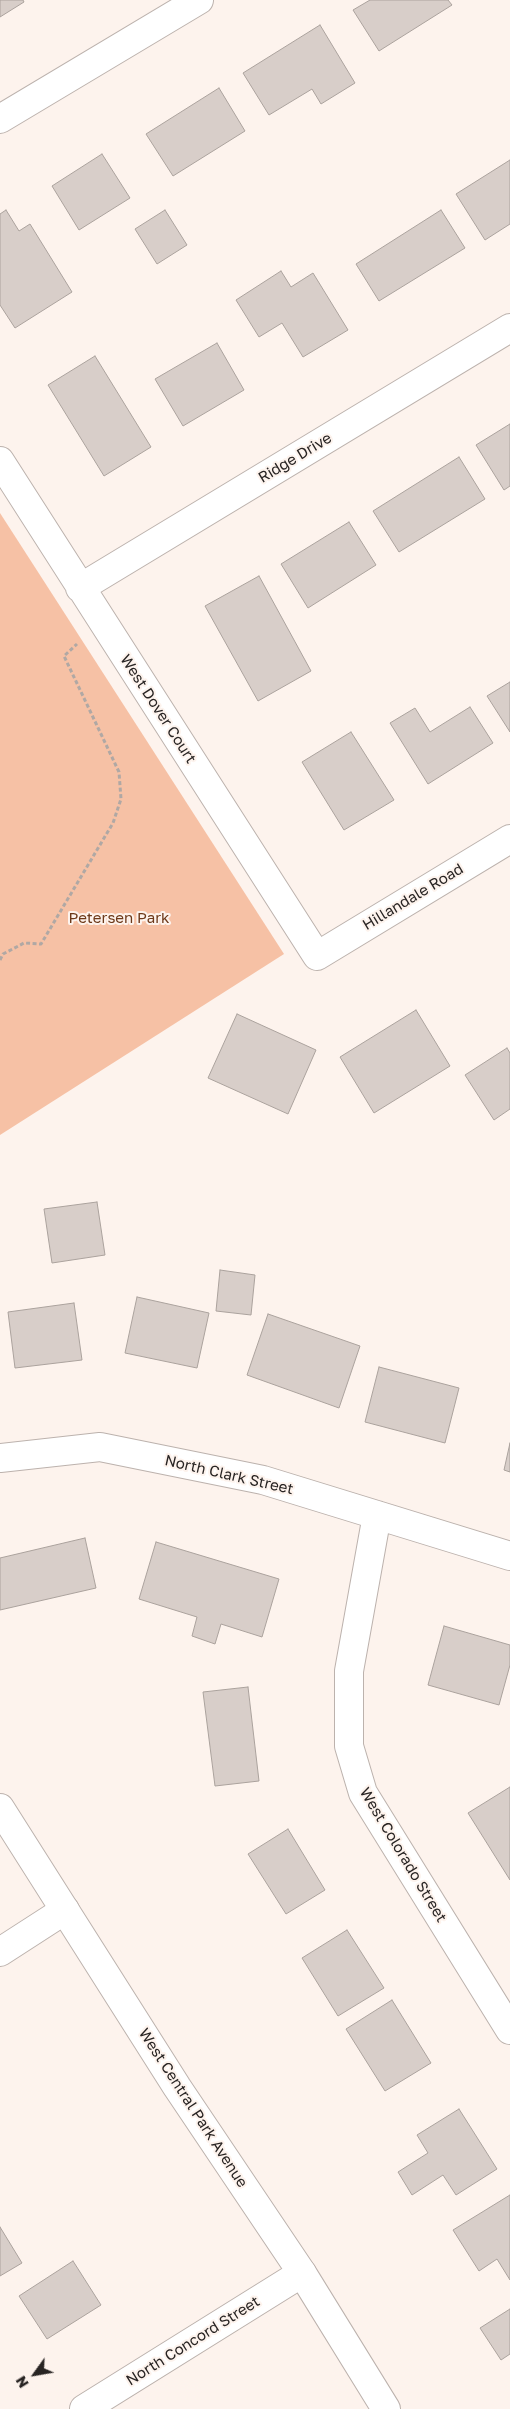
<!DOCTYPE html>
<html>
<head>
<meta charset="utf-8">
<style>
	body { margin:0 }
	#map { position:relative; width:510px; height:2409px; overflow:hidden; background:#fdf3ed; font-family:"Golos Text",sans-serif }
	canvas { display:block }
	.north { position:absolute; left:10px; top:2349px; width:50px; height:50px; -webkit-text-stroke:4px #fdf3ed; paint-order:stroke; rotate:238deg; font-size:14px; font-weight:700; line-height:20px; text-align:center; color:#282423 }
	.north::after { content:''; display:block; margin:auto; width:18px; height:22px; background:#282423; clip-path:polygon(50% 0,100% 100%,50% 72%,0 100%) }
</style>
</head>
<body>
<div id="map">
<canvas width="510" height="2409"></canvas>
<div class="north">N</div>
</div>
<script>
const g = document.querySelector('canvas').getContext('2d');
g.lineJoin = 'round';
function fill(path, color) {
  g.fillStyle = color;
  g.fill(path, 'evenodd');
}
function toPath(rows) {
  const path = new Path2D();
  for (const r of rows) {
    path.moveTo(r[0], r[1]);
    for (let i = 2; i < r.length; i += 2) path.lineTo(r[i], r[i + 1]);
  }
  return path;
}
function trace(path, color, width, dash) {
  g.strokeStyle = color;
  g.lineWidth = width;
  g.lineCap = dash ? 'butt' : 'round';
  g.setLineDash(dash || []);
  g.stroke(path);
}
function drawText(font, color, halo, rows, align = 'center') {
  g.font = font + ' "Golos Text",sans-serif';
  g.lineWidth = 4;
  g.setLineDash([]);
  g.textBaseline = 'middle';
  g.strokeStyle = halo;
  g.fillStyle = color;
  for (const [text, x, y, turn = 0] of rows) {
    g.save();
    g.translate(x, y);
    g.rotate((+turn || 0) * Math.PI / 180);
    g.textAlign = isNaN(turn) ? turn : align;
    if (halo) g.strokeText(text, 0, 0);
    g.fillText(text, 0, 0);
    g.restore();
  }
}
fill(toPath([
	[0,513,284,954,0,1135]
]), '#f6c1a5');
const building = toPath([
	[0,0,23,0,24,2,0,17,0,0],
	[370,0,448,0,452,5,379,51,353,10,370,0],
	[320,25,355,83,321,104,312,89,269,115,243,73,320,25],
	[219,88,245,131,173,176,146,134,219,88],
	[102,154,130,198,79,230,52,186,102,154],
	[510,160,510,224,485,240,456,194,510,160],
	[6,210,19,231,30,224,72,292,15,328,0,305,0,214,6,210],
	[165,210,187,245,157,264,135,229,165,210],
	[441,210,465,248,379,301,356,264,441,210],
	[281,271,291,287,313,273,348,330,303,357,282,323,259,337,236,300,281,271],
	[217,343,244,390,183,426,155,379,217,343],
	[95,356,151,447,104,476,48,385,95,356],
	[510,424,510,486,504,490,476,445,510,424],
	[459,457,485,499,399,552,373,511,459,457],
	[349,522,376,565,308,608,281,564,349,522],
	[259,576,311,671,258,701,205,606,259,576],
	[510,682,510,732,487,696,510,682],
	[470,707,493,743,428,784,390,723,415,708,430,732,470,707],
	[351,732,394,800,344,830,302,762,351,732],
	[416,1010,450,1066,374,1113,340,1057,416,1010],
	[237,1014,316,1050,288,1114,208,1078,237,1014],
	[507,1048,510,1053,510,1109,494,1120,465,1075,507,1048],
	[97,1202,105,1255,52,1263,44,1209,97,1202],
	[220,1270,255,1275,251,1315,216,1311,220,1270],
	[137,1297,209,1313,197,1368,125,1353,137,1297],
	[74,1303,82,1360,15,1368,8,1312,74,1303],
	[268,1314,360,1346,339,1408,247,1375,268,1314],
	[379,1367,459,1388,445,1443,365,1422,379,1367],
	[510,1443,510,1472,504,1470,510,1443],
	[85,1538,96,1588,0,1610,0,1558,85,1538],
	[156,1542,279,1579,262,1637,221,1624,215,1644,192,1636,197,1617,139,1599,156,1542],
	[444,1626,510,1645,510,1665,499,1705,428,1685,444,1626],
	[248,1687,259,1781,215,1786,203,1692,248,1687],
	[510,1787,510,1880,468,1813,510,1787],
	[288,1829,325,1890,286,1914,248,1854,288,1829],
	[347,1930,384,1988,338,2016,302,1958,347,1930],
	[392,2000,431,2063,385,2091,346,2029,392,2000],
	[459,2109,497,2169,456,2195,443,2175,412,2195,398,2172,428,2153,417,2135,459,2109],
	[510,2195,510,2280,497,2259,479,2271,453,2230,510,2195],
	[0,2227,22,2263,0,2276,0,2227],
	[73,2261,101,2305,47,2339,19,2296,73,2261],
	[510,2309,510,2354,501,2360,480,2328,510,2309]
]);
fill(building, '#d8cec9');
trace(building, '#aba29d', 1);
const street = toPath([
	[0,119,199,0],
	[0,461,317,956,510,839],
	[80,588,510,328],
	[0,1458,100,1447,263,1480,510,1556],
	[377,1515,349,1671,349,1746,363,1793,510,2030],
	[0,1952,65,1910],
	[84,2409,302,2273]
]);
const secondary = toPath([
	[0,1808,177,2087,302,2273,386,2409]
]);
trace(street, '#bcb2ad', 30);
trace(secondary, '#bcb2ad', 30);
trace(toPath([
	[0,960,3,954,24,943,41,944,113,823,121,799,119,772,64,656,77,644]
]), '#b0a8a4', 3, [4, 2.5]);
trace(street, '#fff', 28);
trace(secondary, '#fff', 28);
drawText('15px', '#282423', '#fdf3ed', [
	["Ridge Drive",295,458,-31],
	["West Dover Court",158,709,57],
	["Hillandale Road",413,897,-31],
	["North Clark Street",229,1475,13],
	["West Colorado Street",403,1855,59],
	["West Central Park Avenue",193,2108,57],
	["North Concord Street",193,2341,-32]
]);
drawText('15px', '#6d3919', '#fdf3ed', [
	["Petersen Park",119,918]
]);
</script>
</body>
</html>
